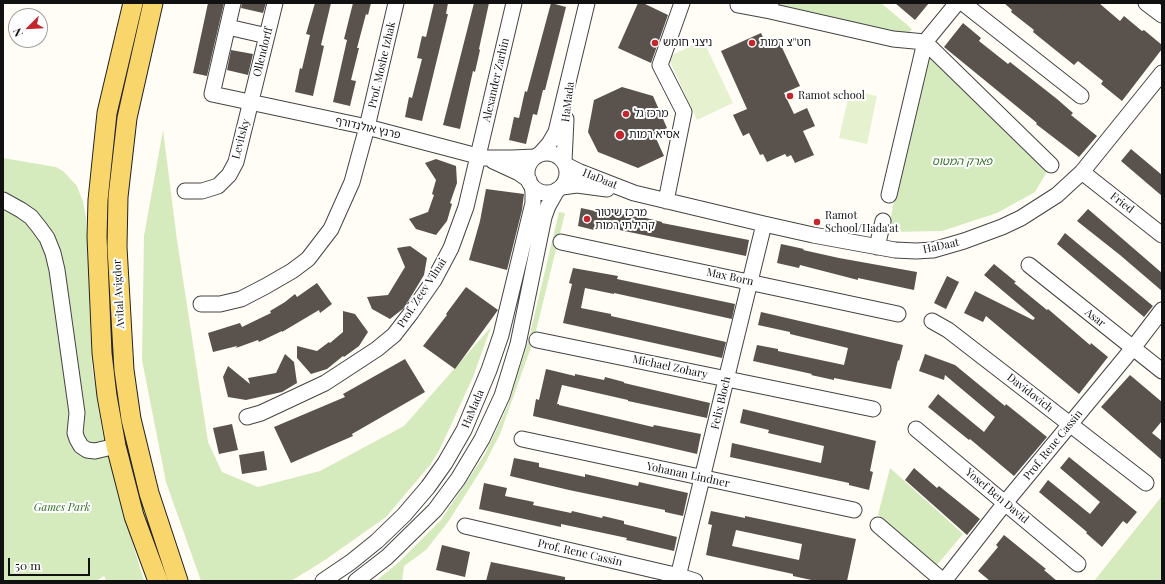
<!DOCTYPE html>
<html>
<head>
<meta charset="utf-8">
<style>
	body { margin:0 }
	#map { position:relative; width:1165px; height:584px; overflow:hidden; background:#fffdf5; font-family:"Playfair Display",serif }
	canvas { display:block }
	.frame { position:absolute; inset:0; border:4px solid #111; pointer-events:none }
	.north { position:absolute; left:8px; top:8px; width:40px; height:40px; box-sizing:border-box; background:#fff; border:1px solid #a0a0a0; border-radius:50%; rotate:246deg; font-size:11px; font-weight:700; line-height:16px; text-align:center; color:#111 }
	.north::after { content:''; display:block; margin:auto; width:14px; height:18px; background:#c4262e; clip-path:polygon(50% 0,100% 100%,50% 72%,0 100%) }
	.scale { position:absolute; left:8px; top:558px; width:82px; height:18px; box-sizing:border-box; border:2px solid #111; border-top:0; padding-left:5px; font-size:12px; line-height:14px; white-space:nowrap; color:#111; -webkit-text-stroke:3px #fff; paint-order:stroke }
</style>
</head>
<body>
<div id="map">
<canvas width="1165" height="584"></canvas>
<div class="frame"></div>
<div class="north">N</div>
<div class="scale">50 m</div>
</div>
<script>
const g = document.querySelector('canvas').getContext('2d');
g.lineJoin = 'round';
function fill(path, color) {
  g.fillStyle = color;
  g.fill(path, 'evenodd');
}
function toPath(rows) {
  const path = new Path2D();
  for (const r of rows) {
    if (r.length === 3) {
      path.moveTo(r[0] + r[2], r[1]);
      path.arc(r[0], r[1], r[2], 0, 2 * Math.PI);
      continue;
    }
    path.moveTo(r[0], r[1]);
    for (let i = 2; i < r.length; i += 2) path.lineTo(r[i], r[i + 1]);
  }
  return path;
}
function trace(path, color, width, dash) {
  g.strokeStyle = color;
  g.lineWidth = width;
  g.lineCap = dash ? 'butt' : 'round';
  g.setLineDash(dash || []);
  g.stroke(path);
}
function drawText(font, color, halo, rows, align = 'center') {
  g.font = font + ' "Playfair Display","Noto Sans Hebrew",serif';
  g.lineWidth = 4;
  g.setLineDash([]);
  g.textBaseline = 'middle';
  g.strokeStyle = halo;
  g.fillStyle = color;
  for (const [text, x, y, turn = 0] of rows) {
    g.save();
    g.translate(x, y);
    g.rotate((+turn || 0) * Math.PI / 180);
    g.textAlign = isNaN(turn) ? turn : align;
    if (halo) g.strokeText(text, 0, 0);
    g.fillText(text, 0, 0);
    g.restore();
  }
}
fill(toPath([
	[725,3,881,3,912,29,898,47,801,21],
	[925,42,1051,165,1035,192,997,213,942,231,888,232],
	[163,130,177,240,208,442,222,472,258,487,320,471,404,426,491,327,473,377,439,451,430,465,386,517,325,560,291,581,201,581,166,482,142,360,144,236],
	[3,158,56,167,63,171,77,186,83,202,86,217,92,366,102,430,117,491,144,581,106,581,104,576,96,581,3,581],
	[559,212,565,213,534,339,500,434,483,467,448,522,426,550,404,566,402,581,376,581,399,562,441,520,485,454,509,403,529,338],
	[890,468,963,534,937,565,878,515],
	[1162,496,1162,581,1094,581]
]), '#d5ebbd');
fill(toPath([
	[703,40,733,103,697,120,668,57],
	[850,90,877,96,867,144,839,138]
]), '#e6f2cf');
fill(toPath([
	[208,3,224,3,207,76,193,73],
	[242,3,266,3,263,13,241,8],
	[315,3,331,3,321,45,324,46,313,96,295,92,300,68,302,69,310,35,306,34],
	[353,3,371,3,368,15,366,14,357,48,359,48,351,80,356,81,350,106,333,102,347,40,344,39],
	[434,3,448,3,446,14,448,14,422,121,405,117,409,97,412,98,422,59,417,58,422,36,426,37],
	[474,3,489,3,479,49,480,50,475,72,473,71,460,129,443,125],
	[551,3,566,7,545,90,543,90,537,115,533,114,526,144,509,140,514,117,519,118,525,91,527,92],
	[638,3,643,3,668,15,651,63,618,48],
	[895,3,929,3,915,20],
	[1004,3,1099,3,1120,21,1124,16,1142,31,1144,30,1162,45,1162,49,1122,101,1101,84,1103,81,1078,61,1074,65,1033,32,1034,30,1011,12,1012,10],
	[963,23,981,38,979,41,1008,64,1010,62,1057,99,1073,113,1071,115,1097,136,1079,157,1036,124,1037,123,944,47],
	[761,33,766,44,778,39,800,86,784,93,794,114,807,108,815,126,803,131,814,155,795,163,791,155,787,157,785,154,767,162,763,154,760,155,749,133,743,136,733,115,747,109,721,51],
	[231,50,253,54,248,75,227,70],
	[622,87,653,96,667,128,654,134,664,156,638,168,598,152,588,132,594,100],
	[1131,149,1162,175,1162,196,1121,161],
	[436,159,456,166,457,183,450,203,452,204,447,221,436,235,416,229,409,219,428,212,434,195,432,194,436,180,425,163],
	[486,189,524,194,522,210,507,270,469,260,480,221],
	[581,208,609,214,609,211,642,218,642,217,662,222,662,223,749,240,746,256,595,225,594,230,578,226],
	[1088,209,1162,273,1162,291,1120,255,1077,221],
	[1065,233,1153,306,1144,317,1057,244],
	[781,244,804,249,803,250,839,258,917,272,914,290,858,278,858,280,800,265,799,268,777,263],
	[410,246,427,258,424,275,404,308,390,319,372,309,367,297,388,295,405,267,397,248],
	[994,264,1016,282,1014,283,1047,310,1048,309,1090,345,1091,343,1108,357,1079,394,986,316,983,322,964,313,975,291,1033,320,1035,318,984,275],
	[573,268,618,276,617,279,735,304,732,319,614,293,614,294,585,288,581,308,611,314,611,316,726,342,722,358,563,323,572,284,569,283],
	[947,276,959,282,946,309,934,303],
	[317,283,332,304,320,313,319,310,282,332,282,331,259,342,258,340,236,348,237,346,213,352,208,333,240,323,242,327,271,313,270,311,285,302,295,294,297,297],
	[466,287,498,310,455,369,423,346,447,315,446,314],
	[343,311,355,314,368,332,359,346,344,357,343,356,327,369,311,374,297,358,297,346,317,351,329,342,330,343,343,332],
	[761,312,903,345,899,361,898,360,891,389,834,378,834,380,811,375,812,374,753,361,757,345,778,349,778,351,844,365,848,348,790,334,790,332,758,325],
	[285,354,294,362,297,383,282,392,246,400,228,397,223,377,228,366,250,384,248,378,276,373],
	[925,354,955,365,1005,406,1006,404,1047,437,1014,476,970,439,969,440,928,407,938,394,984,432,995,417,945,375,944,380,919,371],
	[405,359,425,392,352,434,353,436,291,463,274,427,345,397,343,394],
	[546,369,575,376,575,374,604,380,605,377,624,382,624,383,710,403,707,418,628,401,628,400,562,385,557,404,559,404,559,405,653,427,654,425,701,434,697,454,533,416,536,399,539,400],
	[1130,375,1162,402,1162,421,1152,433,1162,441,1162,460,1101,407],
	[743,409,876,441,870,471,873,472,869,490,849,485,849,483,730,457,732,443,821,463,824,446,768,433,769,430,740,423],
	[232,424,238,450,219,454,213,428],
	[264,451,267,470,242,474,239,455],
	[1069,457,1137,512,1127,524,1123,521,1102,547,1086,533,1087,532,1039,492,1048,480,1090,514,1100,502,1060,468],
	[514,458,539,463,539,467,585,477,585,474,638,486,639,482,688,493,683,516,665,512,665,510,569,490,510,476],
	[914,468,937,488,939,486,980,519,967,535,905,480],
	[484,483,507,488,505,496,534,502,533,505,571,513,572,511,602,518,603,516,624,521,624,524,677,537,674,551,626,540,627,538,561,524,561,527,479,509],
	[711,511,745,518,745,516,856,539,847,581,816,581,793,576,793,574,706,555,712,525,708,524],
	[736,530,802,544,799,560,732,546],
	[1004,535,1046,569,1044,570,1057,581,990,581,978,571,998,547,996,545],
	[442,545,470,552,465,577,436,570],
	[491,562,565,577,565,581,486,581]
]), '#5a524d');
const minor = toPath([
	[233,3,212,94,367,127,485,158,512,158,535,157],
	[738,3,738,5,770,11],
	[771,3,770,11,893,39,925,42,1051,165],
	[963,3,1081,96],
	[1146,3,1162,15],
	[228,27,267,36],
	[547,173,20],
	[540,154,549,144,556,132,587,3],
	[493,161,519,173,529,180],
	[564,162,566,119],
	[566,165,580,172,634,193,764,224,813,235,895,250,916,251,933,250,964,241,1002,227,1021,218,1057,195,1082,172,1162,73],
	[1082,172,1162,235],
	[562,187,577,185,607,189],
	[185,191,202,191,218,186,229,175,236,162,275,3],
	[889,195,925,42,957,3],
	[3,200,21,210,31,217,39,227,47,238,53,253,57,270,77,413,75,433,77,439,81,446,87,450,95,451,116,446],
	[666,201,684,112,660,65,682,3],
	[561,242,898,314],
	[877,247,883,221],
	[1029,265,1162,371],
	[201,304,220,304,241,299,266,286,292,271,308,259,331,229,352,182,367,127,396,3],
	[932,321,948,330,1146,483],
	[537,340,873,409],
	[247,417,261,413,325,383,377,349,394,335,411,313,434,280,451,248,466,207,514,3],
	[916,429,1078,564],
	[522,439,854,510],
	[878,525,943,581],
	[465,526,679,576,695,581],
	[323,581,351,562,377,541,404,515,428,487,445,463,464,430,489,370,501,335,533,203,533,192,532,186],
	[356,581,387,557,435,510,458,479,482,439,502,396,518,344,544,217,548,206,557,190],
	[677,581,764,224],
	[944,581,1005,503,1133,348,1162,310]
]);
const major = toPath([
	[133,3,107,113,98,200,97,237,102,353,107,396,116,446,134,516,158,581],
	[153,3,127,118,118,197,117,247,124,370,131,419,149,493,178,581]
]);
trace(minor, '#444', 17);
trace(major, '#222', 21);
trace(minor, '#fff', 15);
trace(major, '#f9d66b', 19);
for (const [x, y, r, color] of [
	[655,43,4,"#c4262e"],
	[752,43,4,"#c4262e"],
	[790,96,4,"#c4262e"],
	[626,114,4,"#c4262e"],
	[620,135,5,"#c4262e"],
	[587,219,4,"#c4262e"],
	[817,222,4,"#c4262e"]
]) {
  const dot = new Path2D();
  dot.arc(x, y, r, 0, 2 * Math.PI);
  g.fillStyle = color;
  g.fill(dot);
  trace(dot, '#fff', 1.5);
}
drawText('11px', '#111', '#fff', [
	["ניצני חומש",663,43],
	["חט''צ רמות",760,43],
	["Ramot school",798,96],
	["מרכז גל",634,114],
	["אסיא רמות",629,135],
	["מרכז שיטור",595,213],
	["קהילתי רמות",595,226],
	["Ramot",825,216],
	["School/Hada'at",825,229]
], 'left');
drawText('11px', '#111', '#fff', [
	["Ollendorff",263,52,-76],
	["Prof. Moshe Izhak",382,65,-77],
	["Alexander Zarhin",496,80,-77],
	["HaMada",568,102,-83],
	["פרנץ אולנדורף",368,128,13],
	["Levitsky",241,139,-75],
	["HaDaat",600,179,22],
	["Fried",1122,203,38],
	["HaDaat",941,246,-12],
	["Max Born",730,277,12],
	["Prof. Zeev Vilnai",422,293,-57],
	["Avital Avigdor",119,294,-93],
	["Asar",1095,318,39],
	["Michael Zohary",670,367,12],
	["Davidovich",1030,393,38],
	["Felix Bloch",721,403,-77],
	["HaMada",473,409,-67],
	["Prof. Rene Cassin",1053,445,-51],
	["Yohanan Lindner",688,475,12],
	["Yosef Ben David",997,496,40],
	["Prof. Rene Cassin",580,553,13]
]);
drawText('italic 11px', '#2f6b1f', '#fff', [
	["פארק המטוס",962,162],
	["Games Park",62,508]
]);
</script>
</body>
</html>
